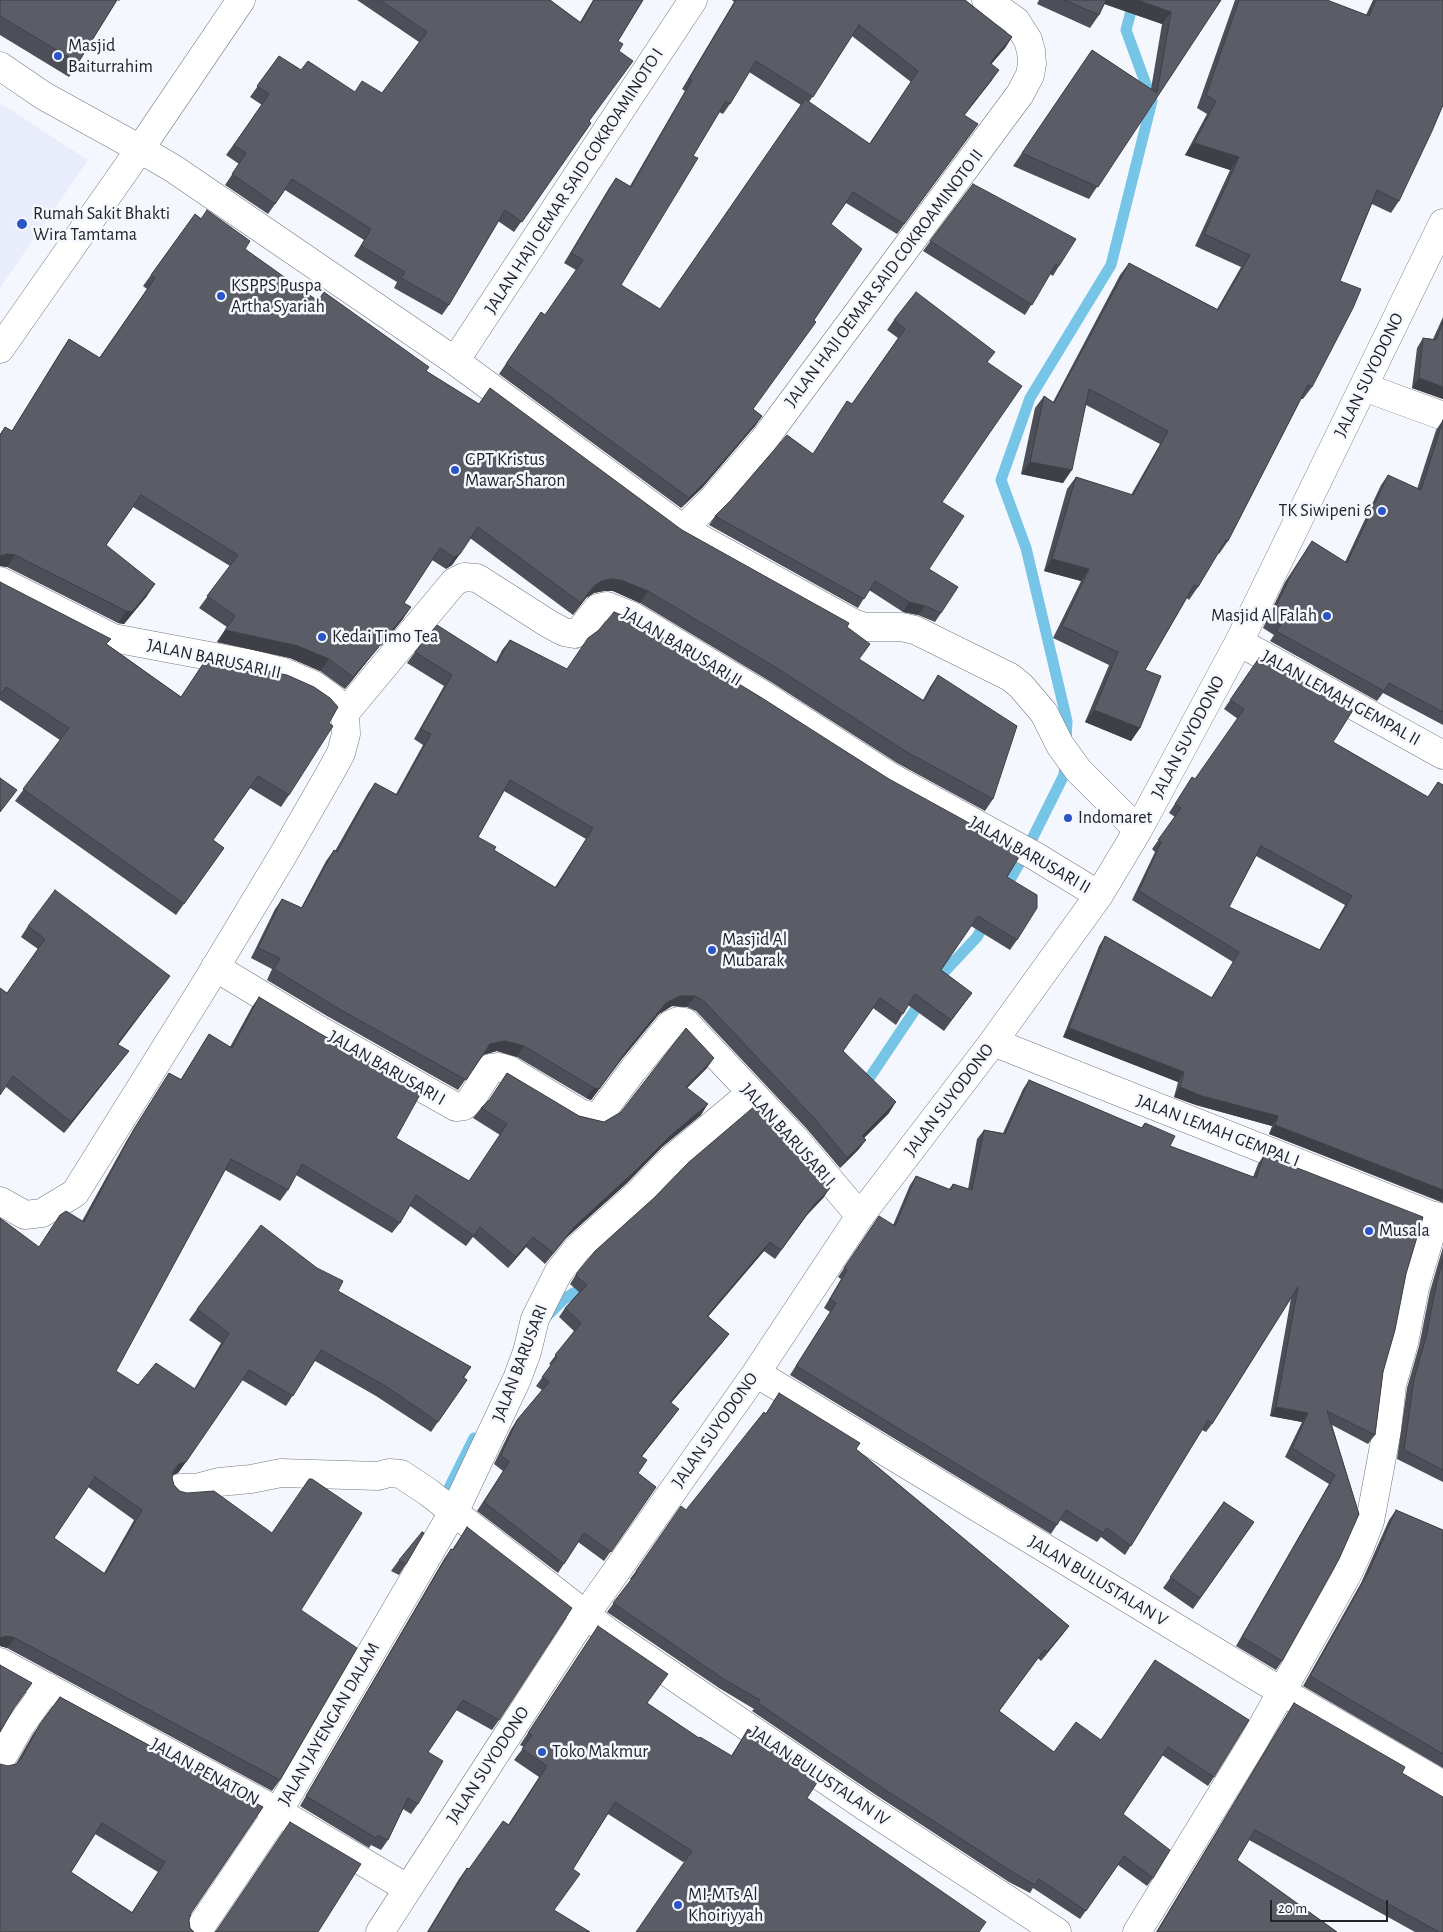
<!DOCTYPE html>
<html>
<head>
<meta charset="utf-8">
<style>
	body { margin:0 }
	#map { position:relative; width:1443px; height:1932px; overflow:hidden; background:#f5f7fe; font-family:"Alegreya Sans",sans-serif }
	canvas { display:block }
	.scale { position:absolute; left:1270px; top:1900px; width:118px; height:22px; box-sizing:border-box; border:2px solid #232428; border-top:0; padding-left:6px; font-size:15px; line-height:18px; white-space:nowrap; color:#232428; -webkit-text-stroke:4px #f5f7fe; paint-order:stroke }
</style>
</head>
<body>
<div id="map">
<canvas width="1443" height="1932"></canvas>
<div class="scale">20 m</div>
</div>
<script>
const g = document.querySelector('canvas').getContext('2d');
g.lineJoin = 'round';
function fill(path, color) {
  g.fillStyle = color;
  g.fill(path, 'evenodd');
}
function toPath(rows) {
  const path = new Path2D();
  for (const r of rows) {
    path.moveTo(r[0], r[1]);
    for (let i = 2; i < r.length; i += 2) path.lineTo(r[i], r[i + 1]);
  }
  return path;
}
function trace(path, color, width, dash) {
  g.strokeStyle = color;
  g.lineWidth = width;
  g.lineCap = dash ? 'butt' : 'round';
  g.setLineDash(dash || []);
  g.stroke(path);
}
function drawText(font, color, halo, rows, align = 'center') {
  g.font = font + ' "Alegreya Sans",sans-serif';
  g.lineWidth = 5;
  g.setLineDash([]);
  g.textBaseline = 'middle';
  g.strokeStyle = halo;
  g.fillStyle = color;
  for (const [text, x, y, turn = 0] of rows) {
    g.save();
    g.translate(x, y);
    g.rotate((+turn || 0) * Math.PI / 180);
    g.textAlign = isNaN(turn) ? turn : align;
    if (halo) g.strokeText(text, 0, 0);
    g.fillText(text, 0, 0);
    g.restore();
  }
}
fill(toPath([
	[0,103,88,160,0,288]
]), '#e8ecfb');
trace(toPath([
	[1066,743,1067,721,1026,548,1001,480,1030,398,1111,265,1152,101,1126,30,1134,0],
	[1003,892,1022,859,1064,775,1065,761],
	[934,983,977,937,987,919],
	[862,1089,923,998],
	[547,1316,564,1299,590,1283],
	[441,1504,474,1438]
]), '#76c4e6', 11);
const minor = toPath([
	[241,0,140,149,174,169,455,361,683,529,853,623,865,627,901,627,915,630,1010,677,1021,686,1044,713,1060,745,1078,770,1138,830],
	[0,66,44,96,140,149,0,349],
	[455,361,693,0],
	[1364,387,1443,416],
	[683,529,713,499,763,441,1020,94,1030,75,1032,64,1031,51,1028,40,1016,21,986,0],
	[0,581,113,638,252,664,284,672,314,685,332,698,345,713],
	[1239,642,1443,755],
	[345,713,454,582,464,577,477,578,549,624,564,632,575,634,581,629,598,608,607,606,632,616,763,695,889,776,1035,856,1099,895],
	[215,967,319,1030,456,1107,464,1106,470,1101,491,1068,499,1067,509,1070,580,1113,595,1117,601,1113,633,1070,671,1024,678,1021,685,1022,795,1139,860,1216],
	[993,1042,1443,1220],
	[0,1201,25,1215,42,1213,75,1193,203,988,283,855,329,775,341,753,346,734,345,713],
	[756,1373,1264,1681,1443,1785],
	[180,1488,196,1488,219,1482,251,1479,281,1473,378,1476,389,1473,401,1474,428,1492,608,1632,867,1808,1057,1932],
	[0,1662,277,1811,407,1888],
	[0,1761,20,1726,48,1687],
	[197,1932,278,1812,459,1502,517,1379,527,1352,535,1319,558,1273,577,1249,638,1194,672,1159,751,1093],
	[380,1932,586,1614,756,1373,860,1216,993,1042,1099,895,1138,830,1239,642,1443,223],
	[1137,1932,1254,1741,1347,1575,1360,1547,1370,1521,1387,1430,1392,1385,1404,1343,1415,1287,1436,1216]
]);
trace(minor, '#747781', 29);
trace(minor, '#fff', 28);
fill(toPath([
	[0,0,120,0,119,1,117,0,78,63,69,77,0,35],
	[357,0,550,0,580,22,593,0,643,0,618,41,619,51,589,121,591,123,514,232,498,221,449,305,442,315,394,288,397,282,354,256,364,240,285,190,268,214,225,185,239,164,226,155,262,105,250,97,279,56,301,70,354,92,382,93,419,42],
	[732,0,965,0,1012,37,1005,48,991,64,992,80,964,115,978,124,897,234,846,203,831,224,753,409,762,416,755,426,702,488,681,508,499,374,541,312,545,315,576,270,564,263,609,188,616,178,630,186,685,91,682,89,734,2],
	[852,36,911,82,869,144,809,102],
	[749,72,801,105,660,309,621,285,693,156,719,112,723,114,730,104],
	[1039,0,1221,0,1089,199,1013,166,1092,50,1151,89,1162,24,1104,4,1099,15,1090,28,1037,4],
	[1235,0,1327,0,1366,15,1373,0,1443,0,1399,201,1391,213,1372,204,1340,281,1312,387,1303,399,1301,399,1228,541,1219,554,1218,553,1198,587,1189,600,1187,598,1145,670,1140,728,1131,741,1085,722,1109,665,1053,638,1081,581,1044,571,1067,489,1076,477,1131,495,1160,444,1086,405,1063,483,1021,474,1035,408,1044,396,1053,402,1120,275,1129,263,1217,309,1241,267,1195,246,1230,170,1185,155,1207,114,1197,108],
	[973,184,1059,266,1053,276,1050,274,1025,315,923,251],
	[195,214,318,301,426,371,682,530,847,627,859,659,923,700,930,687,938,675,993,799,985,811,897,763,771,682,640,603,613,591,604,591,594,593,586,598,573,615,470,538,452,565,446,569,432,560,404,603,403,619,381,646,379,645,369,659,345,689,320,671,290,658,217,642,227,627,199,608,230,566,133,507,106,545,147,596,124,624,118,623,7,567,0,566,0,434,5,427,12,431,61,351,69,339,99,358,147,289,143,286],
	[1443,317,1443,399,1412,388,1417,348,1423,338,1433,339],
	[894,320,988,362,942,502,929,569,941,613,935,622,918,615,903,612,869,590,858,608,709,525,715,516,731,500,813,454,847,401,852,404,898,338,887,330],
	[1443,420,1443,725,1383,693,1377,701,1270,641,1274,635,1263,628,1285,582,1312,541,1345,562,1381,485,1388,475,1417,489,1436,430],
	[0,582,107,644,181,697,207,658,289,795,281,807,250,788,213,840,224,848,176,915,15,801,60,740,0,700],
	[510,640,566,669,1007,877,1017,940,1010,950,971,926,941,970,972,993,944,1031,908,1005,896,1025,873,1008,843,1051,889,1113,864,1138,866,1140,858,1150,840,1168,806,1128,696,1011,687,1007,672,1006,659,1014,621,1060,591,1100,586,1098,517,1057,497,1051,483,1055,458,1090,327,1016,267,980,272,969,251,958,275,909,282,899,301,908,326,861,334,850,335,851,368,793,375,783,396,794,423,745,414,739,444,686,407,663,415,652,496,662,502,650],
	[504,791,586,839,555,887,494,850,478,837],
	[1259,658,1333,742,1428,797,1438,782,1443,785,1443,1203,1269,1134,1272,1126,1196,1105,1174,1097,1178,1082,1063,1037,1099,946,1105,936,1211,998,1233,962,1132,900,1155,852,1152,849,1175,817,1169,813,1192,777,1195,779,1238,719,1224,709],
	[1256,856,1345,905,1319,950,1229,907],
	[28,926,162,986,118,1045,129,1051,121,1061,64,1133,6,1087,7,993,38,949,21,937],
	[259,997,396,1138,469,1181,500,1135,473,1118,481,1108,489,1101,507,1073,579,1116,604,1122,707,1068,687,1088,701,1115,662,1147,627,1183,566,1238,545,1264,526,1247,508,1268,473,1237,466,1246,410,1206,400,1223,392,1233,296,1175,288,1190,280,1201,225,1170,116,1371,138,1385,194,1389,221,1343,189,1320,197,1309,338,1291,471,1367,464,1378,467,1380,431,1432,376,1396,315,1361,286,1406,242,1380,178,1473,173,1475,172,1478,174,1485,301,1610,280,1780,272,1791,7,1648,0,1646,39,1247,60,1215,82,1221,127,1140,169,1073,181,1079,209,1034,230,1047,252,1007],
	[88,1487,134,1520,104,1573,54,1538],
	[1029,1080,1141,1128,1145,1123,1170,1146,1253,1177,1258,1164,1264,1155,1406,1274,1383,1372,1375,1435,1368,1444,1332,1425,1359,1514,1282,1661,1276,1670,1236,1646,1329,1484,1285,1457,1302,1422,1270,1416,1291,1298,1212,1424,1206,1432,1202,1430,1125,1555,1101,1537,1097,1542,1060,1520,1051,1534,790,1375,830,1312,824,1308,841,1279,838,1277,873,1225,893,1225,910,1185,916,1176,949,1189,953,1184,968,1189,977,1139,984,1130,1003,1133,1023,1089],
	[824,1197,807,1215,775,1259,764,1251,708,1316,729,1334,722,1343,671,1403,673,1417,642,1456,638,1473,656,1487,604,1561,578,1542,558,1573,477,1511,503,1471,494,1464,511,1429,517,1420,542,1390,536,1386,551,1365,549,1364,574,1331,559,1317,565,1308,579,1292,570,1284,577,1273],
	[1443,1247,1443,1482,1397,1459,1407,1388,1419,1346,1430,1291],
	[779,1393,856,1449,1069,1626,1041,1661,1038,1658,999,1711,1054,1752,1101,1740,1155,1660,1214,1777,1208,1786,1162,1755,1123,1814,1153,1878,1147,1886,1118,1865,1080,1919,1033,1888,1030,1893,1009,1882,876,1795,752,1711,754,1709,719,1688,607,1612,631,1580,630,1579,636,1571,766,1413],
	[1224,1502,1254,1522,1193,1609,1163,1588],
	[1396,1510,1443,1530,1443,1768,1303,1686,1361,1583,1389,1520],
	[467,1527,499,1720,492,1730,456,1710,428,1752,418,1804,411,1814,403,1809,388,1840,381,1850,371,1845,369,1848,300,1806,444,1559,451,1549,452,1550],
	[399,1560,406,1564,399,1575,391,1571],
	[598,1626,647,1703,699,1738,731,1756,748,1729,820,1778,683,1862,608,1814,573,1869,554,1910,590,1932,427,1932,459,1879,467,1868,469,1869,508,1825,539,1777,514,1760,524,1747,520,1745],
	[60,1697,263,1807,191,1913,189,1920,190,1928,0,1932,8,1766,16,1764,17,1762,33,1734],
	[95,1834,158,1872,132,1912,71,1872],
	[1294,1703,1402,1773,1443,1932,1415,1932,1249,1840,1237,1860,1337,1932,1156,1932,1288,1713]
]), '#4d4f58');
fill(toPath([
	[1104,0,1137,0,1171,12,1162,24,1102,3],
	[1012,37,1005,48,983,74,990,63],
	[999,70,992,80,957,125,964,115],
	[1194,143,1239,157,1230,170,1185,155],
	[1419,378,1443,387,1443,399,1412,388],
	[762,416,755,426,702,488,681,508,689,498],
	[1030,462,1072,470,1063,483,1021,474],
	[7,554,15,555,7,567,0,566,0,556],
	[460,554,452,565,446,569,454,557],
	[1052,559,1089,569,1081,581,1044,571],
	[612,579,621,580,648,591,640,603,613,591,604,591,594,593,586,598,573,615,581,603,594,586,602,581],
	[155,584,147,596,124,624,118,623,126,611],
	[909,602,925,606,918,615,903,612],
	[411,607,403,619,381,646,389,634],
	[225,630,298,646,329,659,320,671,290,658,217,642],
	[378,648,369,659,345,689,353,677],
	[1094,710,1140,728,1131,741,1085,722],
	[170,976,162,986,110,1055,117,1044],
	[680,996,695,996,687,1007,672,1006,659,1014,621,1060,591,1100,586,1098,594,1088,628,1049,666,1003],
	[1069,1028,1184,1072,1178,1082,1063,1037],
	[505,1041,524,1046,517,1057,497,1051,482,1055,490,1044],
	[129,1051,121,1061,64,1133,71,1122],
	[714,1058,707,1068,678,1097,686,1087],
	[1180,1087,1278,1116,1272,1126,1196,1105,1174,1097],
	[896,1102,889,1113,855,1147,862,1136],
	[708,1104,701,1115,662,1147,627,1183,566,1238,545,1264,574,1227,669,1137],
	[1275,1125,1443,1190,1443,1198,1441,1201,1269,1134],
	[866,1140,858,1150,840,1168,847,1158],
	[830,1188,824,1197,807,1215,775,1259,813,1206],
	[533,1237,526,1247,508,1268,516,1257],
	[770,1242,764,1251,701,1325,707,1316],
	[729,1334,722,1343,664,1411,670,1402],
	[1276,1407,1308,1413,1302,1422,1270,1416],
	[679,1409,673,1417,635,1465,641,1456],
	[186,1462,178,1473,172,1475,174,1470,179,1464],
	[1069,1626,1063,1634,1041,1661,1047,1652],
	[7,1636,15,1638,7,1648,0,1646,0,1638]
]), '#3f4047');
const building = toPath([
	[0,0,117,0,78,63,0,16,0,0],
	[380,0,550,0,581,23,594,0,643,0,618,41,623,44,619,51,633,61,589,121,591,123,522,222,505,210,449,305,401,278,405,272,361,246,371,229,292,179,275,204,232,174,246,153,234,145,269,94,257,86,279,56,301,70,308,61,355,92,362,81,382,93,427,32,380,0],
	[736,0,965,0,1012,37,990,63,999,70,964,115,978,124,904,224,853,192,831,224,862,249,814,320,816,322,753,409,762,416,709,478,689,498,506,364,541,312,545,315,583,260,571,253,616,178,631,187,692,80,689,79,736,0],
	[859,25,918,71,870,144,805,99,660,309,621,285,698,158,693,156,726,101,730,104,756,61,813,97,859,25],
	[1064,0,1106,0,1099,15,1064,0],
	[1137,0,1221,0,1098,187,1022,153,1092,50,1157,93,1171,12,1137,0],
	[1239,0,1327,0,1369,16,1376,0,1443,0,1443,105,1432,131,1399,201,1377,190,1340,281,1361,289,1353,308,1312,387,1308,385,1228,541,1226,540,1198,587,1194,585,1145,670,1161,676,1140,728,1094,710,1118,652,1062,626,1089,569,1052,559,1076,477,1133,495,1168,431,1089,389,1072,470,1030,462,1044,396,1054,403,1129,263,1218,310,1250,255,1204,234,1239,157,1194,143,1216,101,1206,95,1239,0],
	[973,184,1076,239,1059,266,1056,264,1032,305,930,241,973,184],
	[207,210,250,241,245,249,318,301,324,292,429,367,426,371,479,404,490,388,682,530,849,623,847,627,870,644,859,659,924,701,938,675,1017,726,993,799,905,751,780,670,648,591,621,580,612,579,602,581,594,586,581,603,478,527,460,554,454,557,440,548,404,603,411,607,389,634,387,633,378,648,353,677,329,659,298,646,225,630,235,616,207,596,238,555,141,495,106,545,155,584,132,612,126,611,15,555,7,554,0,556,0,435,5,427,12,431,69,339,100,358,155,278,151,275,195,214,201,219,207,210],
	[916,292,995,352,987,362,1022,386,942,502,964,516,929,569,958,587,941,613,925,606,909,602,875,581,864,599,715,516,731,500,787,435,813,454,847,401,852,404,905,329,894,320,916,292],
	[1443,322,1443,387,1419,378,1423,338,1436,340,1443,322],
	[1443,420,1443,712,1389,683,1384,691,1276,631,1281,625,1270,618,1292,573,1312,541,1347,563,1388,475,1421,490,1443,420],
	[0,582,111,639,106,644,181,697,207,658,287,675,314,687,330,698,338,707,329,723,333,726,289,795,258,776,213,840,224,848,184,904,23,789,69,728,6,687,0,695,0,582],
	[614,612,632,619,762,698,889,779,1022,852,1007,877,1037,895,1037,908,1017,940,978,916,941,970,972,993,951,1020,915,994,903,1014,880,998,843,1051,896,1102,862,1136,866,1140,847,1158,814,1118,704,1001,695,996,680,996,666,1003,628,1049,599,1089,594,1088,524,1046,505,1041,490,1044,466,1080,334,1006,274,969,280,958,258,948,282,899,302,908,334,850,337,852,375,783,397,795,431,734,421,729,452,675,415,652,437,625,497,663,510,640,567,669,588,638,599,630,614,612],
	[510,780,593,828,556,888,494,850,496,847,478,837,510,780],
	[1259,658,1353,710,1333,742,1428,797,1438,782,1443,785,1443,1190,1275,1125,1278,1116,1202,1096,1180,1087,1184,1072,1069,1028,1105,936,1212,998,1239,952,1139,891,1161,842,1158,840,1181,808,1175,804,1192,777,1195,779,1244,709,1230,700,1259,658],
	[1261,846,1352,896,1320,950,1229,907,1261,846],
	[0,778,17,790,0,812,0,778],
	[55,890,170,976,117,1044,129,1051,71,1122,13,1076,0,1095,0,988,7,993,45,939,28,926,55,890],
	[259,997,319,1033,422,1091,396,1138,469,1181,507,1124,481,1108,490,1099,507,1073,579,1116,604,1122,621,1112,686,1028,714,1058,686,1087,708,1104,669,1137,634,1172,574,1227,553,1253,533,1237,516,1257,480,1227,474,1236,416,1195,400,1223,302,1164,288,1190,231,1159,116,1371,138,1385,156,1363,195,1389,229,1333,197,1309,261,1225,317,1268,343,1281,338,1291,471,1367,463,1377,467,1380,438,1422,384,1385,321,1350,293,1396,249,1370,186,1462,179,1464,174,1470,172,1478,174,1485,179,1491,187,1493,214,1491,272,1533,309,1479,312,1479,362,1513,301,1610,357,1648,280,1780,15,1638,7,1636,0,1638,0,1218,39,1247,60,1215,66,1211,84,1222,134,1129,169,1073,181,1080,209,1034,232,1048,259,997],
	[95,1477,142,1510,105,1574,54,1538,95,1477],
	[1029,1080,1142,1128,1145,1123,1175,1136,1170,1146,1256,1178,1264,1155,1423,1217,1406,1274,1395,1330,1383,1372,1375,1435,1327,1411,1359,1514,1339,1559,1282,1661,1242,1637,1335,1475,1292,1448,1308,1413,1276,1407,1298,1287,1212,1424,1208,1420,1131,1546,1107,1528,1103,1533,1066,1510,1057,1525,796,1366,836,1303,830,1299,847,1270,844,1268,879,1216,895,1226,916,1176,951,1190,953,1184,972,1190,984,1130,1005,1134,1029,1080],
	[756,1105,790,1141,830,1188,813,1206,781,1250,770,1242,707,1316,729,1334,670,1402,679,1409,641,1456,647,1460,638,1473,656,1487,611,1552,584,1533,564,1564,484,1502,509,1462,501,1455,517,1420,549,1382,542,1377,557,1357,555,1355,581,1323,565,1308,587,1285,576,1276,577,1273,595,1251,655,1197,689,1162,756,1105],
	[1443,1260,1443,1470,1404,1450,1414,1379,1426,1337,1437,1281,1443,1260],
	[779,1393,860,1443,856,1449,1069,1626,1047,1652,1044,1650,999,1711,1054,1752,1076,1722,1101,1740,1155,1660,1249,1720,1214,1777,1168,1747,1123,1814,1170,1850,1153,1878,1124,1856,1086,1911,1039,1879,1035,1885,1014,1873,881,1787,758,1703,760,1700,725,1680,613,1603,637,1572,636,1571,681,1506,686,1510,764,1412,766,1414,779,1393],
	[1224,1502,1254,1522,1200,1598,1170,1577,1224,1502],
	[1396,1510,1443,1530,1443,1754,1310,1676,1368,1573,1396,1510],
	[467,1527,572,1608,499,1720,463,1700,428,1752,443,1761,418,1804,408,1798,388,1840,378,1835,376,1838,306,1796,451,1549,453,1550,467,1527],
	[422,1532,424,1533,406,1564,399,1560,422,1532],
	[598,1626,668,1674,647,1703,699,1738,700,1737,732,1756,748,1729,820,1778,807,1798,986,1922,979,1932,636,1932,692,1851,615,1802,573,1869,580,1874,554,1910,590,1932,428,1932,467,1868,469,1869,503,1821,509,1825,547,1766,522,1749,532,1735,528,1733,598,1626],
	[0,1665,32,1683,14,1708,0,1732,0,1665],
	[60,1697,263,1807,191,1913,189,1920,190,1928,194,1932,0,1932,0,1764,8,1766,16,1764,21,1759,40,1724,60,1697],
	[102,1823,165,1862,132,1913,71,1872,102,1823],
	[1294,1703,1405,1767,1402,1773,1443,1797,1443,1932,1439,1932,1255,1830,1237,1860,1337,1932,1157,1932,1294,1703],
	[290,1822,361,1864,318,1932,215,1932,217,1930,290,1822]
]);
fill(building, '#5a5c66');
trace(building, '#3f4047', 1);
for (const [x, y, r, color] of [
	[58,56,5,"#2a55c4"],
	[22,224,6,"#2a55c4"],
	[221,296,5,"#2a55c4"],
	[455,470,5,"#2a55c4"],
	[1382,511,5,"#2a55c4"],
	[1327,616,5,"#2a55c4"],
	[322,637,5,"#2a55c4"],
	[1068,818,5,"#2a55c4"],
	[712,950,5,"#2a55c4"],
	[1369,1231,5,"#2a55c4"],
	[542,1752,5,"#2a55c4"],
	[678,1905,5,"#2a55c4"]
]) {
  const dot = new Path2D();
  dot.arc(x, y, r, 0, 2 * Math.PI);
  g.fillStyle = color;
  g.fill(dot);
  trace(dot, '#f5f7fe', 2);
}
drawText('18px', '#232428', '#f5f7fe', [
	["Masjid",68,46],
	["Baiturrahim",68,67],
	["Rumah Sakit Bhakti",33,214],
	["Wira Tamtama",33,235],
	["KSPPS Puspa",231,286],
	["Artha Syariah",231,307],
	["GPT Kristus",465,460],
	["Mawar Sharon",465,481],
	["TK Siwipeni 6",1372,511,"right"],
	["Masjid Al Falah",1317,616,"right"],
	["Kedai Timo Tea",332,637],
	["Indomaret",1078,818],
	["Masjid Al",722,940],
	["Mubarak",722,961],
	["Musala",1379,1231],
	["Toko Makmur",552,1752],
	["MI-MTs Al",688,1895],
	["Khoiriyyah",688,1916]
], 'left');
drawText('18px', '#232428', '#f5f7fe', [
	["JALAN HAJI OEMAR SAID COKROAMINOTO I",574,181,-57],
	["JALAN HAJI OEMAR SAID COKROAMINOTO II",884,278,-53],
	["JALAN SUYODONO",1369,375,-64],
	["JALAN BARUSARI II",682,647,31],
	["JALAN BARUSARI II",214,659,12],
	["JALAN LEMAH GEMPAL II",1341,698,29],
	["JALAN SUYODONO",1188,737,-62],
	["JALAN BARUSARI II",1030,855,30],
	["JALAN BARUSARI I",387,1068,30],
	["JALAN SUYODONO",949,1100,-53],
	["JALAN LEMAH GEMPAL I",1218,1131,21],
	["JALAN BARUSARI I",788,1135,48],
	["JALAN BARUSARI",520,1363,-69],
	["JALAN SUYODONO",715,1430,-55],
	["JALAN BULUSTALAN V",1098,1581,31],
	["JALAN JAYENGAN DALAM",329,1724,-60],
	["JALAN SUYODONO",488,1765,-57],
	["JALAN PENATON",205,1772,29],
	["JALAN BULUSTALAN IV",820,1776,34]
]);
</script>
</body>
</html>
